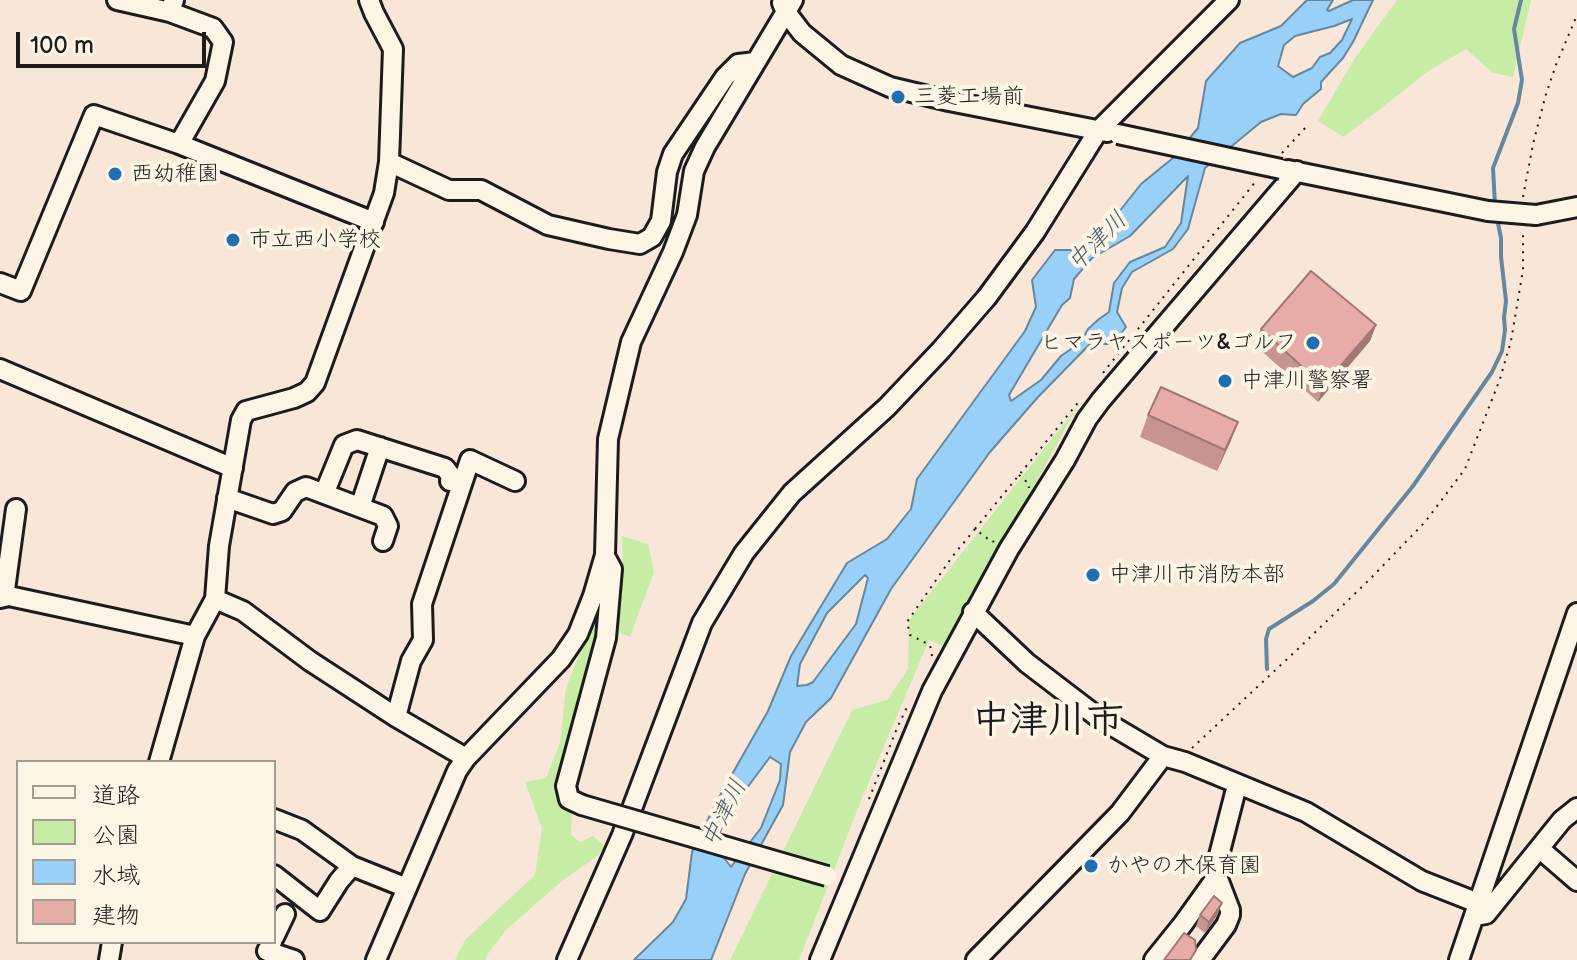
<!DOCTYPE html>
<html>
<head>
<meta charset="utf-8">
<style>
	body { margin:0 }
	#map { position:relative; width:1577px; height:960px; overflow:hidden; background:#f8e6d9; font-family:"Balsamiq Sans","Klee One",sans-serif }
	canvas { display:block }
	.legend { position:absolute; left:16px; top:760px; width:260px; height:184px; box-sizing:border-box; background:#fcf5e5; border:2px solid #a29e95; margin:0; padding:10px 14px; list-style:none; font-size:24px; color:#1c1c1c }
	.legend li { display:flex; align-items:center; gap:16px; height:40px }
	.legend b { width:40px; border:2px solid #a29e95 }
	.scale { position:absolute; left:16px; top:32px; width:190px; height:36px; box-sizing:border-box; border:4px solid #1c1c1c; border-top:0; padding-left:10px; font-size:24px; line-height:28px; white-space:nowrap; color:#1c1c1c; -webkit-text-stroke:6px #fcf5e5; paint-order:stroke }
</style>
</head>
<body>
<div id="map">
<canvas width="1577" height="960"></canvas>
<ul class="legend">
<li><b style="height:10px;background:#fcf5e5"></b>道路</li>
<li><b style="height:22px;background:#c6eca6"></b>公園</li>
<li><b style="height:22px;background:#98d0f7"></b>水域</li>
<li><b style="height:22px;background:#e7aca8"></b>建物</li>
</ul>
<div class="scale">100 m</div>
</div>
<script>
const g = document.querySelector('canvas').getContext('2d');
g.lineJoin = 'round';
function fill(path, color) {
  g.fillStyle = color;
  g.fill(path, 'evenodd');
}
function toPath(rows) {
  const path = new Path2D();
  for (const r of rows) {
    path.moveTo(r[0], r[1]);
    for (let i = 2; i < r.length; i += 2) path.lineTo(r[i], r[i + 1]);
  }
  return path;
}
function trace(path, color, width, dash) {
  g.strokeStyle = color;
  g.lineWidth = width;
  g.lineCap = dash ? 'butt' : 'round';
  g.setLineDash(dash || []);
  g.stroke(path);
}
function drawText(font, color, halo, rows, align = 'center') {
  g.font = font + ' "Balsamiq Sans","Klee One",sans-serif';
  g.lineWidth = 8;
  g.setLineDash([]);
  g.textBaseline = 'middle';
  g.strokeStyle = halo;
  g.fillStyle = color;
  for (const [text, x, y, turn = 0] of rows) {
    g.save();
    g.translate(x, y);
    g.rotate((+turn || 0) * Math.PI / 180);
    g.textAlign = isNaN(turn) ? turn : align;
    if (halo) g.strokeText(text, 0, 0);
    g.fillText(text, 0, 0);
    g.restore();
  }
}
fill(toPath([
	[1397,0,1531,0,1513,77,1493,73,1466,49,1430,70,1344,137,1318,121,1355,58],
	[1077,407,946,647,929,640,862,798,799,960,730,960,852,710,887,700,908,669,909,620],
	[622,536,648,544,654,572,630,637,613,630,562,787,572,808,571,835,580,842,593,836,605,846,596,857,563,880,507,929,489,952,485,960,455,960,465,940,535,875,542,828,525,782,546,778,560,743,566,688,596,613,613,608,623,569]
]), '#c6eca6');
const water = toPath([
	[1307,0,1333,0,1327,10,1329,11,1353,0,1373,0,1353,42,1343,58,1321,82,1321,89,1303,104,1296,115,1281,114,1261,122,1205,168,1188,229,1173,249,1132,272,1122,288,1117,312,1126,327,1113,344,1090,344,1038,397,990,452,891,589,831,698,806,722,790,752,783,805,745,874,711,960,634,960,673,922,686,899,692,852,718,799,768,711,791,656,847,563,887,539,911,509,917,479,1025,331,1036,307,1032,280,1055,250,1077,250,1111,222,1141,184,1173,158,1198,128,1206,81,1240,43,1281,26,1307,0],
	[1352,19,1342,40,1330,53,1320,57,1312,68,1293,77,1278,66,1284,45,1295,36,1334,26,1352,19],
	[1188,176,1181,223,1165,247,1130,262,1114,283,1109,312,1099,319,1088,329,1081,342,1061,356,1041,380,1011,401,1009,395,1062,305,1070,298,1074,279,1092,258,1130,236,1188,176],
	[865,575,868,578,856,624,813,682,807,685,797,686,800,664,827,613,865,575],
	[770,757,781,764,780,780,761,828,731,867,721,854,719,834,729,812,770,757]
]);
fill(water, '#98d0f7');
trace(water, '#66889f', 2);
trace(toPath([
	[1495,205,1493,168,1518,103,1522,80,1514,29,1521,0],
	[1267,669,1266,639,1269,629,1313,601,1334,584,1413,486,1492,372,1502,351,1505,330,1504,318,1506,301,1501,257,1501,238,1497,218]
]), '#66889f', 4);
const minor = toPath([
	[117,0,170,12],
	[174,0,170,12,213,28,223,42,215,81,179,144,374,222],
	[782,3,786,12,802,33,841,65,890,87,949,101,1107,132],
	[389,162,449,190,481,190,548,225,609,239,640,244,652,237,661,221,667,172,673,154,725,77,738,64,756,62],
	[1288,170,1488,211],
	[1536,215,1577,207],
	[0,283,21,291,94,115,179,144],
	[0,369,233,468],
	[324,494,344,445,357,440,445,468,451,476,450,481],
	[227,498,273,514,282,511,295,492,306,487,383,516,388,526,383,541],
	[360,507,380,447],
	[4,597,16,509],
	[0,598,9,596,195,636],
	[215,599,243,611,310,661,396,717,466,758],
	[973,612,1027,663,1099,718,1163,756,1185,762,1306,812,1422,881,1478,903],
	[396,717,411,661,423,640,422,604,470,460,515,481],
	[159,762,195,636,215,599,219,546,241,420,246,411,294,398,307,392,315,383,384,193,389,162,393,49,374,13,369,0],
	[582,805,569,799,566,786,606,638,612,569,606,558],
	[274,819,302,830,352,866,407,888],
	[1540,849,1577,881],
	[274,875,320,911,339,881,352,866],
	[1474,916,1486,914,1562,820,1577,808],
	[274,937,285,914],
	[272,942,267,951,294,960],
	[109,960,112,942],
	[376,960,457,771,466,758,561,659,578,634,593,596,605,555,608,439,631,342,673,252,687,215,694,171,705,147,793,0],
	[567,960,622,835,702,623,744,553,792,493,887,407,941,350,987,297,1035,232,1098,131,1229,0],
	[820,960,932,691,1009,549,1065,460,1087,419,1101,400,1297,171],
	[976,960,1120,813,1163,756],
	[1154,960,1183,924,1216,878],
	[1200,960,1226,925,1230,915,1230,910,1215,871,1235,793],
	[1459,960,1577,613]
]);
trace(minor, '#1c1c1c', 24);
trace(toPath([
	[1282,153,1306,127],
	[1523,197,1533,144,1546,94,1556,65,1577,15],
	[1103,373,1256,181],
	[1019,475,1029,484,1029,488],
	[975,529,1081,399],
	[932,656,930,645,910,635,907,622,952,557,975,529,992,542,997,540],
	[1192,748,1299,648,1372,577,1425,522,1465,469,1500,379,1511,341,1523,270,1523,232],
	[869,799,897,728,908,705]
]), '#1c1c1c', 2, [2, 6]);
trace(minor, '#fcf5e5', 18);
const minorBridge = toPath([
	[1118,134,1281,169],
	[1488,211,1536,215],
	[582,805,827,876]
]);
trace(minorBridge, '#1c1c1c', 24, []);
trace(minorBridge, '#fcf5e5', 18);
fill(toPath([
	[1376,325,1370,341,1318,402,1255,345,1261,329],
	[1148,415,1238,422,1217,471,1140,437],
	[1218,914,1205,933,1196,926,1200,915]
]), '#c79490');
fill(toPath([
	[1376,325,1370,341,1318,402,1323,386],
	[1238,422,1230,443,1217,471,1225,450],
	[1222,903,1218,914,1205,933,1209,922]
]), '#a27876');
const building = toPath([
	[1311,271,1376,325,1323,386,1261,329,1311,271],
	[1161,387,1238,422,1225,450,1148,415,1161,387],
	[1214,896,1222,903,1209,922,1200,915,1214,896],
	[1184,933,1195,940,1196,950,1190,960,1164,960,1184,933]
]);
fill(building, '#e7aca8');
trace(building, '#a27876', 2);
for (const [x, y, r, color] of [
	[898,97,8,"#1f6fb2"],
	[115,174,8,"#1f6fb2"],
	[233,240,8,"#1f6fb2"],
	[1313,343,8,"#1f6fb2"],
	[1225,381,8,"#1f6fb2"],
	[1093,575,8,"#1f6fb2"],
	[1091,866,8,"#1f6fb2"]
]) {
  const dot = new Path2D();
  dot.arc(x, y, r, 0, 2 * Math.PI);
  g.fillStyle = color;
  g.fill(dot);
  trace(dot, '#fcf5e5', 3);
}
drawText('22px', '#1c1c1c', '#fcf5e5', [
	["三菱工場前",914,97],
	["西幼稚園",131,174],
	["市立西小学校",249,240],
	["ヒマラヤスポーツ&ゴルフ",1297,343,"right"],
	["中津川警察署",1241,381],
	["中津川市消防本部",1109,575],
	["かやの木保育園",1107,866]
], 'left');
drawText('italic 24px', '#475b69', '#fcf5e5', [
	["中津川",1098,242,-45],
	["中津川",725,814,-64]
]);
drawText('bold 38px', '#1c1c1c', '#fcf5e5', [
	["中津川市",1048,722]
]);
</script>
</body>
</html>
